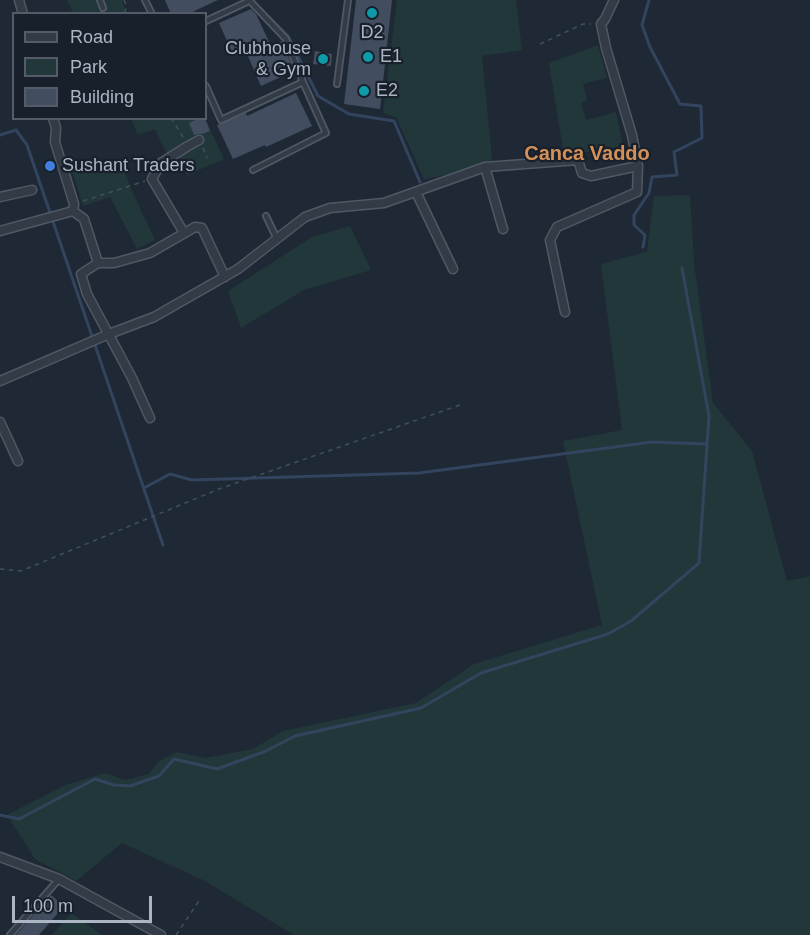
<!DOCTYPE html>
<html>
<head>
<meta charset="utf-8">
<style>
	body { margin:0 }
	#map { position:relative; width:810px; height:935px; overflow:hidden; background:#1f2936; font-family:Arial,sans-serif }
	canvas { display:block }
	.legend { position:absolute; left:12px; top:12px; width:195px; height:108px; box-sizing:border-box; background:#18202b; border:2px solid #535c68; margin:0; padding:8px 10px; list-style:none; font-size:18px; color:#acb5c4 }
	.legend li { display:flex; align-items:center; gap:12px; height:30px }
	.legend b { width:30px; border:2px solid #535c68 }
	.scale { position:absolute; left:12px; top:896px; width:140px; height:27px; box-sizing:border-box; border:3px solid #acb5c4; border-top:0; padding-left:8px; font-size:18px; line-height:21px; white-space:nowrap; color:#acb5c4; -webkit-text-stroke:4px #18202b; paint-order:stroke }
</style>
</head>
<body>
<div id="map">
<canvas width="810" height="935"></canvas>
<ul class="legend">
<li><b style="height:8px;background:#333b47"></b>Road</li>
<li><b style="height:16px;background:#223739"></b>Park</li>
<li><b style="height:16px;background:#424e5f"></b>Building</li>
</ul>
<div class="scale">100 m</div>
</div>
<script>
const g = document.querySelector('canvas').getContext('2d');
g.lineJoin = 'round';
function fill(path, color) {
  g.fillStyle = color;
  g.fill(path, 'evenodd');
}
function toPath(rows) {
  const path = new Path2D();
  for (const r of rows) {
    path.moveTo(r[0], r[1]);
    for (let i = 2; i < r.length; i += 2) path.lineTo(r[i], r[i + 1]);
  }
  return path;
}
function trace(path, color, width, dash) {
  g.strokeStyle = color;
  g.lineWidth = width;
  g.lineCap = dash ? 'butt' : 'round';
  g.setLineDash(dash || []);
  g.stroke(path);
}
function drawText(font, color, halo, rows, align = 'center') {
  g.font = font + ' Arial,sans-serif';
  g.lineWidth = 4.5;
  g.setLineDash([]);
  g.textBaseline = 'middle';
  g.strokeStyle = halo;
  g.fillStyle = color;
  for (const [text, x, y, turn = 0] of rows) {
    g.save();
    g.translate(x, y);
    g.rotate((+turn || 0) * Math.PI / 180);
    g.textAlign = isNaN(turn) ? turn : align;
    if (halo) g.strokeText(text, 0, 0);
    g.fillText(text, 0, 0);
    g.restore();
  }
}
fill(toPath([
	[67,0,122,0,126,13,73,13],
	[397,0,516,0,522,50,482,56,492,159,491,167,424,179,396,117,383,113],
	[598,45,607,78,583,84,587,100,581,103,586,120,616,112,623,147,564,155,549,63],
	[131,119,205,119,224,159,187,175,178,155,169,158,155,129,138,135],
	[120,160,132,191,155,240,137,249,110,197,83,206,71,168],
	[690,195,694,263,713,403,752,451,787,581,810,576,810,935,294,935,205,881,122,843,76,881,35,859,7,815,66,785,105,773,125,780,149,774,159,761,177,752,206,758,253,749,283,731,416,703,474,664,602,625,563,441,622,430,601,264,647,252,654,196],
	[350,226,371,270,304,290,241,328,228,291,312,237],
	[71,913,102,935,52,935]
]), '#223739');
trace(toPath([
	[252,0,288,36,318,96,349,114,394,121,420,182],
	[0,135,16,130,27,145,163,545],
	[643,247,645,235,634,225,634,215,649,193,652,177,677,175,674,152,702,138,701,106,680,104,650,47,642,25,649,0],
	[144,488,170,474,192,480,419,473,652,442,707,444],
	[0,815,19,819,95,779,114,785,130,786,159,776,174,759,217,769,266,751,295,736,421,708,481,673,608,634,631,621,699,563,709,416,682,268]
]), '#32445e', 3);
fill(toPath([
	[165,0,218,0,188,14,171,14],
	[356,0,392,0,380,109,344,104],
	[251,9,256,14,271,46,282,41,294,71,261,86,244,47,232,52,219,23],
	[315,51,332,54,331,66,313,64],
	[296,93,312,126,266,147,265,145,233,159,217,125,246,113,247,116],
	[199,118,205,118,210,131,202,134,199,134,194,135,189,123],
	[51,895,64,906,39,935,16,935]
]), '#424e5f');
const service = toPath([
	[100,0,103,8],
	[145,0,152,14],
	[206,21,249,1],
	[337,84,348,0],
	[206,86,221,120,303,82,286,39,249,0],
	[253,170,326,133,303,82],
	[266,216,277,239],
	[10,935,59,879]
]);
const minor = toPath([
	[19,0,23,14],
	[53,118,56,128,55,142,74,204,73,211],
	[485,167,503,229],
	[416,192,453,269],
	[0,197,32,190],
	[73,211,84,219,98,263,114,263,150,253,195,227,202,228,225,277],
	[0,231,73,211],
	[184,233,152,179,161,163,188,146,199,140],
	[98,263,81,274,87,294,132,378,150,418],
	[565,312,550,240,557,227,637,192,638,166,632,135,606,48,601,24,605,19,614,0],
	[0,381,109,334,154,317,238,269,305,217,330,208,384,203,485,167,578,160,582,173,591,176,638,166],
	[0,422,18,461],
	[0,857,59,879,161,935]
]);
trace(service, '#505865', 8);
trace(minor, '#505865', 11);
trace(toPath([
	[124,0,126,5,125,14],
	[540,44,583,24,591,24],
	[171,118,183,137],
	[203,148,207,158],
	[83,201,145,181],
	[0,569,21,571,219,489,460,405],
	[176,935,199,901]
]), '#3f5255', 1.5, [4.5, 4.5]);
trace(service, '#333b47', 4.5);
trace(minor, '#333b47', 8);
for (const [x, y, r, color] of [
	[372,13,6,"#0f9aa8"],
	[368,57,6,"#0f9aa8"],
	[323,59,6,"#0f9aa8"],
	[364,91,6,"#0f9aa8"],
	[50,166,6,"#3f7fe0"]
]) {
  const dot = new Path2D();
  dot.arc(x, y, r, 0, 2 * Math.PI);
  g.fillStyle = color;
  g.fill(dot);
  trace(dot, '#18202b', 2);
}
drawText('18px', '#acb5c4', '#18202b', [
	["D2",372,33,"center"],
	["Clubhouse",311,49,"right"],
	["& Gym",311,70,"right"],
	["E1",380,57],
	["E2",376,91],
	["Sushant Traders",62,166]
], 'left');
drawText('bold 20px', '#d49058', '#18202b', [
	["Canca Vaddo",587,154]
]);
</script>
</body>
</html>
